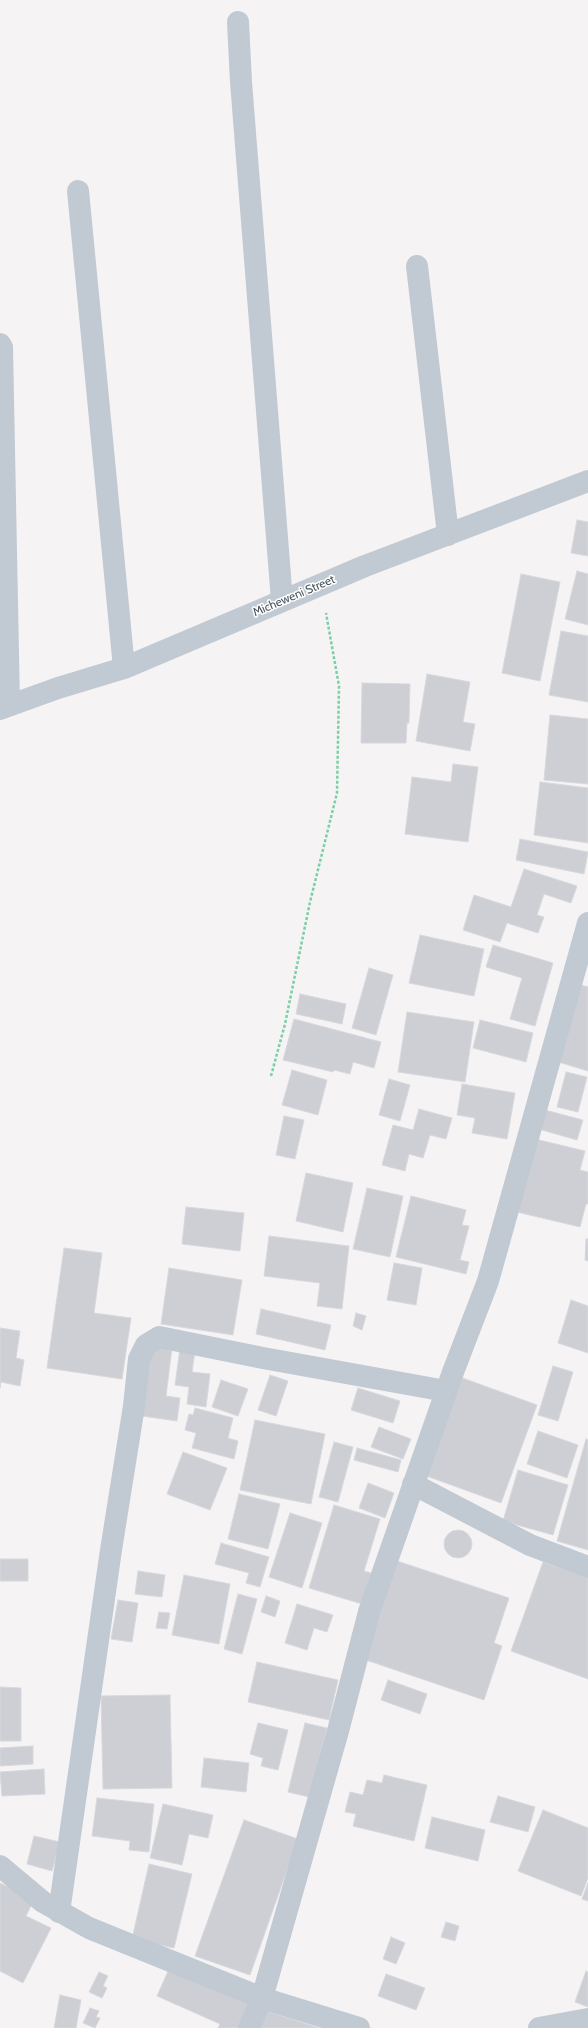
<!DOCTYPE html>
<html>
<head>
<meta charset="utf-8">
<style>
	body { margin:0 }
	canvas { display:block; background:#f5f3f3 }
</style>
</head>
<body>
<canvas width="588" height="2028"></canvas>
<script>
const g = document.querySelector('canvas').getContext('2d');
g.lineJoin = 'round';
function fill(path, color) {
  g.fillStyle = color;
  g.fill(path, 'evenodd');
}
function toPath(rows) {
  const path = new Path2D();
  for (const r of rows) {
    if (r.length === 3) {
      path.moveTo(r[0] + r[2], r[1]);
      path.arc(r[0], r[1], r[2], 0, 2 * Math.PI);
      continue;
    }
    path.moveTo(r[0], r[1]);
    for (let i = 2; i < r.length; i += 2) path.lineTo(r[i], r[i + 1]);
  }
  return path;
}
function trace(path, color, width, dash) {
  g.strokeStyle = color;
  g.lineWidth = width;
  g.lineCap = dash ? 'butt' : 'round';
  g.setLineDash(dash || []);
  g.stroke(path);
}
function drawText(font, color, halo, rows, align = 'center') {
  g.font = font + ' Cabin,sans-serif';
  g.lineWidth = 3;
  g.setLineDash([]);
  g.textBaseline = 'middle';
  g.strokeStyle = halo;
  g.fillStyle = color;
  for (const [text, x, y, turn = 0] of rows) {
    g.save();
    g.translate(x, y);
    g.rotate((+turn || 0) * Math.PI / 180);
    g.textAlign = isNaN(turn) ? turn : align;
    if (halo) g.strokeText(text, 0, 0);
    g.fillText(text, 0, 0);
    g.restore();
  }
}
const building = toPath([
	[577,520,588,522,588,556,571,553,577,520],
	[577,571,588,574,588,625,565,619,577,571],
	[521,574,560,582,540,681,502,673,521,574],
	[561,631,588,636,588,702,549,695,561,631],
	[427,674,470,682,463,722,475,724,470,751,416,741,427,674],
	[362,683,410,684,409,723,407,723,406,743,361,743,362,683],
	[550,715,588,719,588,784,544,780,550,715],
	[453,764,478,767,468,842,405,834,412,777,451,782,453,764],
	[540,782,588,788,588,843,534,835,540,782],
	[520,839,588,852,584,874,516,860,520,839],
	[524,869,577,886,571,903,544,894,537,915,544,917,538,933,507,923,500,942,463,930,474,895,511,907,524,869],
	[420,935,484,949,474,996,409,983,420,935],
	[493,945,553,963,535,1026,510,1019,522,978,486,967,493,945],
	[369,968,393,975,376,1035,352,1028,369,968],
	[578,984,588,987,588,1071,555,1061,578,984],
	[300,994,346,1004,342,1024,296,1014,300,994],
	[407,1012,474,1022,465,1082,398,1072,407,1012],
	[294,1019,381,1042,374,1068,353,1062,350,1074,334,1070,333,1072,283,1060,294,1019],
	[480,1020,533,1033,526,1062,473,1048,480,1020],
	[292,1070,327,1080,318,1115,282,1105,292,1070],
	[566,1072,587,1077,578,1112,557,1107,566,1072],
	[389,1079,410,1085,400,1121,379,1115,389,1079],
	[462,1084,515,1093,507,1139,472,1133,475,1118,457,1115,462,1084],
	[419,1109,452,1118,446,1139,430,1135,423,1158,409,1154,405,1171,382,1165,393,1125,413,1130,419,1109],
	[541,1109,583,1120,577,1140,535,1128,541,1109],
	[284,1116,304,1120,295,1159,276,1155,284,1116],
	[535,1139,585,1151,580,1170,588,1172,588,1204,586,1204,580,1227,517,1212,535,1139],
	[306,1173,353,1183,343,1232,296,1221,306,1173],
	[367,1188,403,1196,390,1257,353,1249,367,1188],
	[411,1196,466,1210,462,1225,469,1226,460,1260,469,1262,466,1274,396,1257,411,1196],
	[186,1207,244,1213,240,1251,182,1244,186,1207],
	[269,1236,349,1246,342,1309,317,1306,320,1283,264,1276,269,1236],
	[586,1239,588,1239,588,1261,585,1260,586,1239],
	[64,1248,102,1253,94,1313,131,1318,122,1379,47,1368,64,1248],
	[394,1263,422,1268,416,1305,387,1300,394,1263],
	[169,1268,242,1280,233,1335,161,1324,169,1268],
	[571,1300,588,1306,588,1353,558,1343,571,1300],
	[261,1309,331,1325,325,1350,256,1334,261,1309],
	[356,1313,366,1316,362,1330,353,1326,356,1313],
	[0,1328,20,1331,16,1358,24,1360,20,1386,1,1382,0,1388,0,1328],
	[151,1346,172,1348,166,1396,180,1398,177,1421,142,1416,151,1346],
	[180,1348,195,1351,192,1372,210,1374,206,1407,187,1404,189,1387,175,1385,180,1348],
	[553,1366,573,1372,558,1421,538,1415,553,1366],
	[270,1375,288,1381,276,1416,258,1410,270,1375],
	[457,1376,537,1405,501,1503,421,1474,457,1376],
	[221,1380,248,1389,238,1416,212,1407,221,1380],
	[358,1388,400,1401,393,1423,351,1410,358,1388],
	[195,1408,233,1418,228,1438,238,1441,234,1459,192,1448,196,1433,185,1430,189,1414,193,1415,195,1408],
	[255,1420,325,1434,311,1504,240,1490,255,1420],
	[379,1427,411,1439,403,1459,371,1447,379,1427],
	[538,1431,578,1445,567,1478,527,1464,538,1431],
	[586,1439,588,1440,588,1550,557,1541,586,1439],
	[334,1442,353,1447,338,1502,319,1497,334,1442],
	[357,1448,401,1460,398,1472,354,1460,357,1448],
	[183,1452,227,1468,210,1510,167,1494,183,1452],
	[518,1470,568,1485,553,1535,503,1521,518,1470],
	[368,1483,394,1493,385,1518,359,1508,368,1483],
	[239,1494,280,1504,268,1549,228,1539,239,1494],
	[334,1505,380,1519,364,1571,371,1573,362,1604,309,1588,334,1505],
	[290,1513,322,1523,302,1588,269,1577,290,1513],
	[458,1544,14],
	[221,1543,269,1557,260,1587,246,1583,249,1573,215,1564,221,1543],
	[0,1559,28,1559,28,1581,0,1581,0,1559],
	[397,1561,509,1598,494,1643,502,1646,484,1700,363,1659,397,1561],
	[543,1562,588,1578,588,1679,511,1651,543,1562],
	[138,1571,165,1575,162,1597,135,1594,138,1571],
	[184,1575,230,1584,219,1644,172,1635,184,1575],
	[238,1594,257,1599,242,1654,224,1649,238,1594],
	[266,1596,280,1601,275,1617,261,1612,266,1596],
	[118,1600,138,1603,132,1642,111,1639,118,1600],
	[297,1604,333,1615,327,1632,314,1628,307,1650,285,1643,297,1604],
	[159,1612,170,1613,167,1629,156,1628,159,1612],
	[257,1662,338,1680,329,1720,248,1702,257,1662],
	[388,1680,427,1694,420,1714,381,1700,388,1680],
	[0,1687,21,1688,21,1741,0,1741,0,1687],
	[170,1695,172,1788,103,1789,101,1696,170,1695],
	[258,1723,288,1730,278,1770,261,1766,263,1758,250,1754,258,1723],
	[305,1723,327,1728,309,1797,288,1792,305,1723],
	[33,1746,33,1764,0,1766,0,1748,33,1746],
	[204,1758,249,1763,246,1792,201,1787,204,1758],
	[44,1769,45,1794,2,1796,0,1772,44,1769],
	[384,1775,427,1785,414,1841,353,1826,356,1814,345,1812,350,1792,363,1795,367,1780,382,1783,384,1775],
	[498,1796,535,1807,528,1832,490,1822,498,1796],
	[97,1798,154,1804,149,1852,129,1850,130,1841,92,1836,97,1798],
	[163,1804,213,1815,208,1838,189,1834,182,1865,150,1858,163,1804],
	[543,1810,588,1828,588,1878,581,1896,518,1871,543,1810],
	[432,1817,485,1830,478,1861,425,1848,432,1817],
	[244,1820,298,1839,250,1975,195,1956,244,1820],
	[34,1836,60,1842,52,1871,27,1864,34,1836],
	[149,1864,192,1874,174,1948,132,1939,149,1864],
	[0,1883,34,1900,26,1916,51,1928,23,1983,0,1971,0,1883],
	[588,1883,588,1901,582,1899,588,1883],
	[446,1922,459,1926,455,1941,441,1937,446,1922],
	[391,1937,405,1943,396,1964,383,1959,391,1937],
	[169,1969,251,2004,241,2028,218,2028,220,2024,157,1996,169,1969],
	[586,1971,588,1972,588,2007,575,2002,586,1971],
	[99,1972,108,1976,103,1986,107,1988,102,1998,89,1992,99,1972],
	[386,1974,425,1988,416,2010,378,1996,386,1974],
	[60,1995,81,2000,76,2028,54,2028,60,1995],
	[90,2008,99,2011,96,2017,100,2018,95,2028,83,2023,90,2008],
	[264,2010,319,2028,258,2028,264,2010]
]);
fill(building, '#cdcfd5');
trace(building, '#d7d9de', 1);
trace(toPath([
	[271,1076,285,1024,310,902,337,793,339,686,326,613]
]), '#7ad0a6', 2.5, [3, 2]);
trace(toPath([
	[238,22,241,82,282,601],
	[78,191,124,668],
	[417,266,448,535],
	[0,344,2,347,9,705],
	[0,709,58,688,124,668,365,566,588,481],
	[413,1484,530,1545,588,1567],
	[0,1866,43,1902,89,1928,262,1998,359,2028],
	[59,1912,111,1550,134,1406,139,1359,146,1345,159,1337,263,1358,446,1391],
	[249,2028,262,1998,338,1731,369,1612,453,1372,488,1281,588,923],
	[539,2028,588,2019]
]), '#c1cad2', 22);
drawText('12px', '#4a5661', '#fff', [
	["Micheweni Street",294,596,-23]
]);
</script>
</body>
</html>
